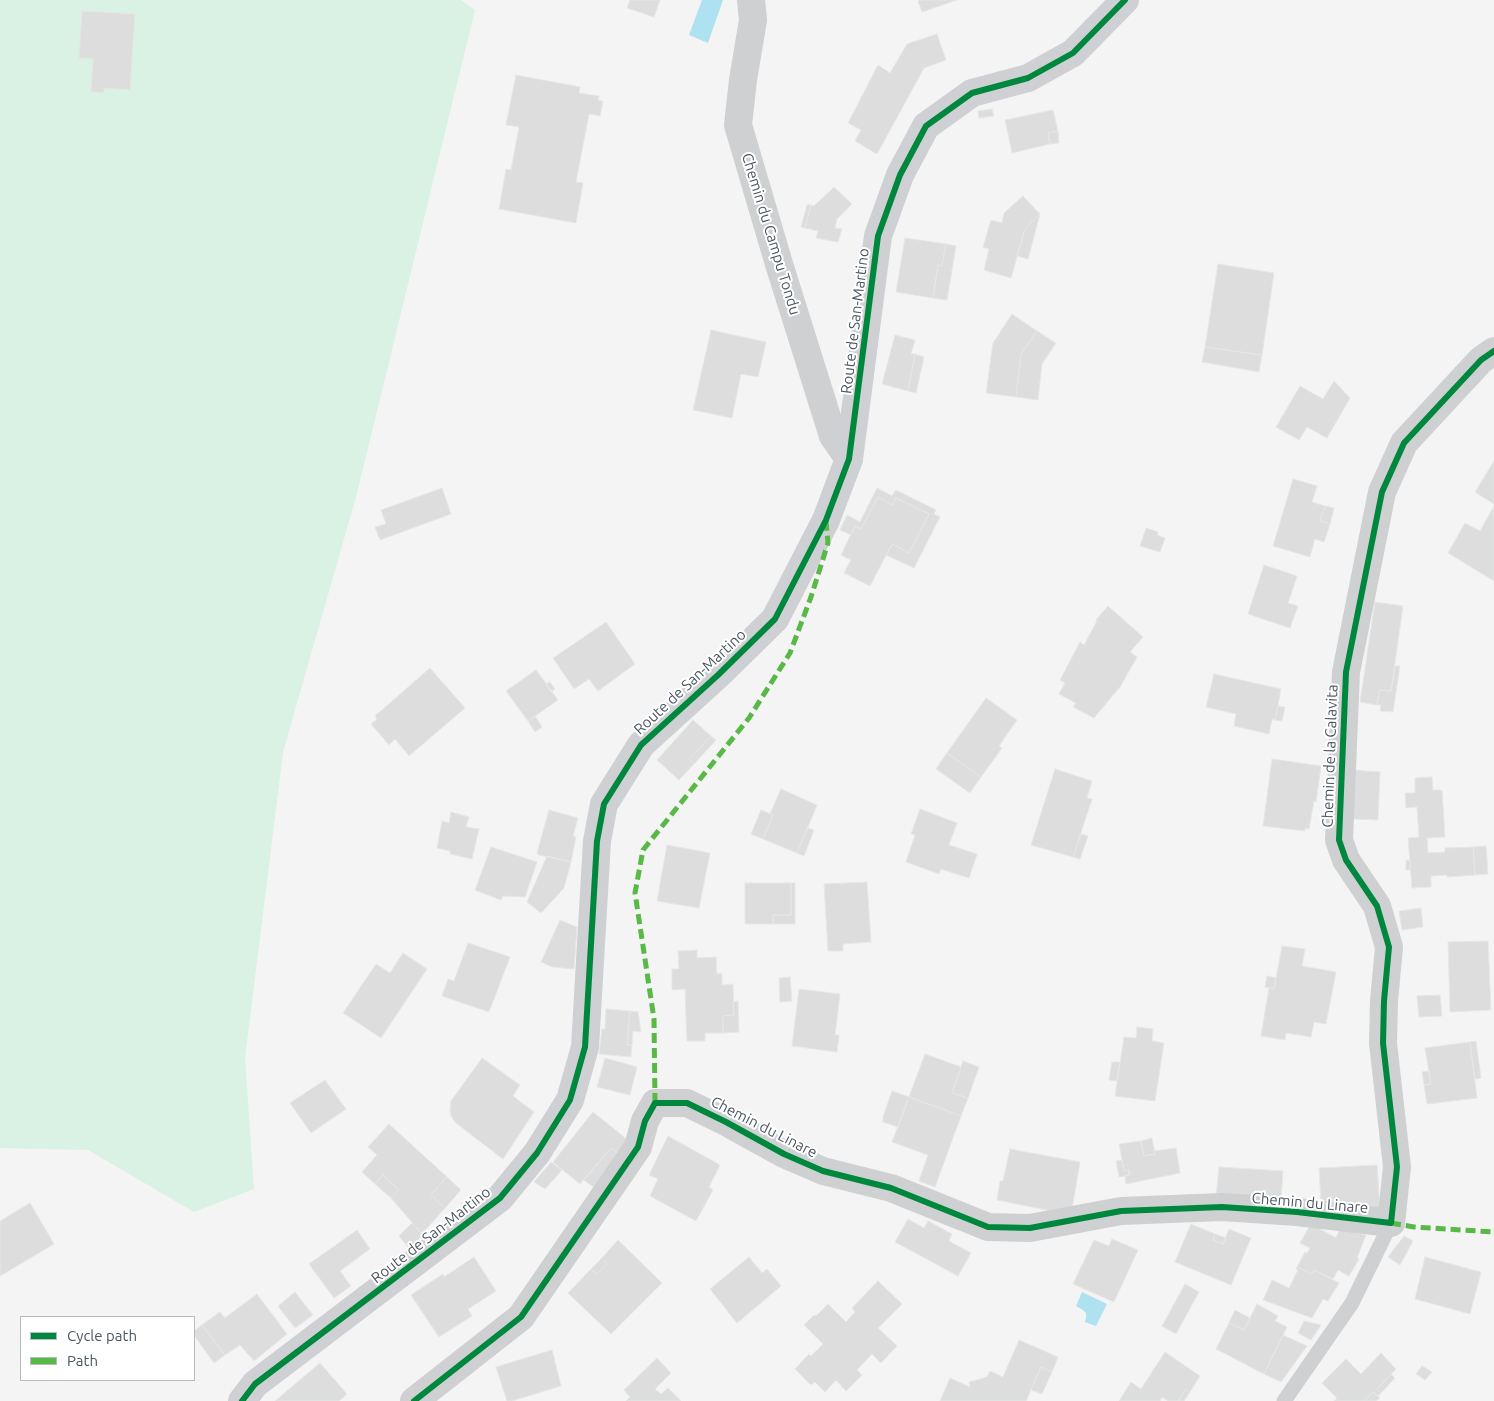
<!DOCTYPE html>
<html>
<head>
<meta charset="utf-8">
<style>
	body { margin:0 }
	#map { position:relative; width:1494px; height:1401px; overflow:hidden; background:#f4f4f4; font-family:Ubuntu,sans-serif }
	canvas { display:block }
	.legend { position:absolute; left:20px; top:1316px; width:175px; height:65px; box-sizing:border-box; background:#fff; border:1px solid #b7bbc0; margin:0; padding:6px 9px; list-style:none; font-size:15px; color:#4a5661 }
	.legend li { display:flex; align-items:center; gap:10px; height:25px }
	.legend b { width:25px; border:1px solid #b7bbc0 }
</style>
</head>
<body>
<div id="map">
<canvas width="1494" height="1401"></canvas>
<ul class="legend">
<li><b style="height:6px;background:#00873e"></b>Cycle path</li>
<li><b style="height:6px;background:#58b947"></b>Path</li>
</ul>
</div>
<script>
const g = document.querySelector('canvas').getContext('2d');
g.lineJoin = 'round';
function fill(path, color) {
  g.fillStyle = color;
  g.fill(path, 'evenodd');
}
function toPath(rows) {
  const path = new Path2D();
  for (const r of rows) {
    path.moveTo(r[0], r[1]);
    for (let i = 2; i < r.length; i += 2) path.lineTo(r[i], r[i + 1]);
  }
  return path;
}
function trace(path, color, width, dash) {
  g.strokeStyle = color;
  g.lineWidth = width;
  g.lineCap = dash ? 'butt' : 'round';
  g.setLineDash(dash || []);
  g.stroke(path);
}
function drawText(font, color, halo, rows, align = 'center') {
  g.font = font + ' Ubuntu,sans-serif';
  g.lineWidth = 4;
  g.setLineDash([]);
  g.textBaseline = 'middle';
  g.strokeStyle = halo;
  g.fillStyle = color;
  for (const [text, x, y, turn = 0] of rows) {
    g.save();
    g.translate(x, y);
    g.rotate((+turn || 0) * Math.PI / 180);
    g.textAlign = isNaN(turn) ? turn : align;
    if (halo) g.strokeText(text, 0, 0);
    g.fillText(text, 0, 0);
    g.restore();
  }
}
fill(toPath([
	[0,0,461,0,475,10,356,497,283,752,245,1058,254,1189,194,1212,88,1150,0,1148]
]), '#d9f2e3');
fill(toPath([
	[702,0,723,0,708,43,689,35],
	[1082,1292,1107,1304,1096,1326,1085,1322,1086,1317,1086,1313,1083,1310,1076,1306]
]), '#aee2f0');
const building = toPath([
	[630,0,660,0,654,17,627,8,630,0],
	[921,0,957,0,922,12,918,1,921,0],
	[82,11,135,14,130,90,104,88,104,93,91,92,93,59,79,58,82,11],
	[937,34,946,60,924,68,877,154,855,141,861,130,848,123,878,65,890,73,907,44,937,34],
	[516,75,580,87,579,93,599,96,598,100,603,101,600,116,589,114,576,182,583,183,576,223,499,209,506,169,511,170,519,127,506,125,516,75],
	[992,109,994,116,979,118,978,111,992,109],
	[1053,110,1058,131,1048,133,1050,144,1012,153,1005,120,1053,110],
	[1058,131,1059,143,1050,144,1048,133,1058,131],
	[834,187,852,204,837,219,835,228,842,229,838,242,816,238,818,231,805,228,811,205,814,206,834,187],
	[1023,196,1040,214,1025,229,1011,278,984,270,989,249,983,247,991,220,1002,223,1004,213,1023,196],
	[807,205,811,205,805,228,801,227,807,205],
	[1040,214,1028,259,1017,256,1025,229,1040,214],
	[905,238,946,244,942,266,938,265,933,298,896,292,905,238],
	[946,244,956,246,947,300,933,298,938,265,942,266,946,244],
	[1218,264,1274,273,1262,355,1205,347,1218,264],
	[1012,314,1037,331,1021,354,1016,397,986,393,993,343,1012,314],
	[711,330,766,342,758,377,741,374,732,418,693,410,711,330],
	[1037,331,1056,343,1042,364,1038,400,1016,397,1021,354,1037,331],
	[895,335,915,340,911,354,915,354,908,391,882,384,895,335],
	[1205,347,1262,355,1259,372,1202,362,1205,347],
	[915,354,924,357,916,393,908,391,915,354],
	[1334,381,1350,398,1327,438,1307,427,1299,440,1276,427,1300,386,1323,399,1334,381],
	[1494,461,1494,504,1475,492,1494,461],
	[1293,479,1317,486,1312,502,1325,506,1320,521,1330,524,1324,542,1315,539,1310,557,1273,546,1293,479],
	[442,488,451,514,380,540,375,527,386,524,381,510,442,488],
	[877,488,892,496,896,490,936,510,934,514,940,517,914,568,886,555,892,544,909,553,929,514,896,498,892,505,878,497,861,529,855,526,851,535,840,530,847,515,860,522,877,488],
	[878,497,892,505,896,498,929,514,909,553,892,544,870,586,844,573,851,560,841,555,855,526,861,529,878,497],
	[1325,506,1334,508,1330,524,1320,521,1325,506],
	[1494,506,1494,581,1448,553,1465,523,1480,531,1494,506],
	[1146,528,1158,532,1157,535,1165,538,1160,552,1140,546,1146,528],
	[1264,565,1297,576,1288,603,1298,606,1290,628,1248,614,1264,565],
	[1375,602,1403,606,1391,691,1379,690,1377,705,1360,702,1375,602],
	[1108,606,1143,637,1130,652,1137,657,1120,687,1094,718,1073,707,1076,703,1059,694,1065,683,1060,680,1080,642,1084,645,1097,621,1096,620,1108,606],
	[606,622,635,664,598,691,589,679,574,689,553,658,606,622],
	[1395,666,1400,666,1393,712,1380,711,1381,705,1377,705,1379,690,1391,691,1395,666],
	[430,668,465,708,409,756,395,739,389,745,371,724,377,719,375,716,430,668],
	[536,670,558,700,528,721,506,691,536,670],
	[1214,674,1281,689,1275,720,1272,719,1269,734,1234,726,1236,714,1206,707,1214,674],
	[550,682,555,689,551,692,546,684,550,682],
	[986,698,1017,720,999,746,1002,748,981,777,947,753,986,698],
	[1278,706,1285,707,1282,721,1275,720,1278,706],
	[535,716,542,727,535,732,528,721,535,716],
	[693,720,711,736,689,759,694,764,679,780,657,760,693,720],
	[711,736,716,740,694,764,689,759,711,736],
	[947,753,981,777,970,793,936,769,947,753],
	[1272,759,1321,766,1316,802,1314,801,1309,829,1305,828,1305,831,1263,826,1272,759],
	[1055,769,1092,781,1087,798,1092,799,1073,857,1031,845,1055,769],
	[1353,770,1380,772,1378,820,1352,819,1353,770],
	[1432,777,1433,790,1442,790,1445,837,1427,838,1428,853,1445,852,1445,848,1473,847,1475,875,1447,877,1447,875,1431,876,1431,887,1412,888,1408,838,1419,837,1417,807,1406,808,1405,793,1415,793,1415,778,1432,777],
	[781,789,817,805,797,853,763,839,773,815,770,814,781,789],
	[920,809,957,823,949,845,977,854,969,878,941,869,939,874,906,862,915,835,911,834,920,809],
	[549,810,578,818,573,836,576,837,571,862,539,855,537,853,549,810],
	[761,810,773,815,763,839,751,834,761,810],
	[451,812,469,817,466,827,479,829,472,859,450,854,450,851,437,848,442,821,449,823,451,812],
	[808,828,814,830,804,856,797,853,808,828],
	[1081,834,1088,836,1080,859,1073,857,1081,834],
	[667,845,710,853,699,908,657,901,667,845],
	[1486,846,1488,874,1475,875,1473,847,1486,846],
	[491,847,537,862,525,897,503,896,501,900,475,890,491,847],
	[547,856,571,862,564,888,541,913,527,902,547,856],
	[1406,860,1410,861,1410,870,1406,870,1406,860],
	[867,882,871,942,843,944,843,951,828,951,824,884,867,882],
	[745,883,791,883,791,915,773,915,773,924,745,924,745,883],
	[791,883,795,883,795,924,773,924,773,915,791,915,791,883],
	[1421,908,1423,927,1402,930,1399,911,1421,908],
	[560,920,577,927,574,969,552,967,541,962,560,920],
	[1488,941,1491,1010,1450,1012,1448,942,1488,941],
	[468,943,510,957,489,1012,442,996,448,979,454,981,468,943],
	[1282,946,1305,949,1302,966,1336,972,1326,1024,1314,1022,1311,1037,1286,1033,1285,1040,1261,1036,1269,988,1274,989,1282,946],
	[697,950,697,958,716,957,717,974,722,973,722,985,733,984,734,1015,723,1016,723,1033,705,1033,705,1041,687,1041,685,989,672,990,672,969,679,969,678,951,697,950],
	[403,953,427,969,381,1038,343,1013,376,964,390,973,403,953],
	[1267,976,1276,978,1274,989,1265,987,1267,976],
	[790,977,792,1001,780,1002,779,978,790,977],
	[799,989,840,994,835,1035,839,1035,837,1052,792,1046,799,989],
	[1440,995,1442,1016,1419,1017,1417,996,1440,995],
	[738,1001,739,1032,723,1033,723,1016,734,1015,733,1002,738,1001],
	[606,1009,630,1011,627,1045,632,1045,631,1057,599,1054,602,1029,605,1029,606,1009],
	[630,1011,638,1012,641,1032,633,1031,632,1045,627,1045,630,1011],
	[1137,1027,1153,1029,1152,1041,1164,1043,1155,1101,1115,1096,1124,1037,1136,1038,1137,1027],
	[1476,1041,1481,1078,1475,1079,1470,1042,1476,1041],
	[1470,1042,1477,1098,1427,1104,1424,1085,1431,1084,1425,1048,1470,1042],
	[925,1054,961,1067,952,1093,968,1098,961,1116,909,1097,925,1054],
	[482,1058,520,1085,513,1096,534,1112,503,1159,456,1123,451,1116,450,1110,451,1101,482,1058],
	[605,1058,637,1067,630,1095,597,1087,605,1058],
	[963,1061,979,1067,968,1098,952,1093,963,1061],
	[1112,1062,1120,1062,1117,1081,1109,1080,1112,1062],
	[1429,1071,1431,1084,1424,1085,1422,1072,1429,1071],
	[325,1080,346,1109,311,1133,290,1103,325,1080],
	[892,1091,909,1097,898,1127,883,1122,883,1117,892,1091],
	[909,1097,961,1116,935,1187,919,1181,928,1155,892,1142,909,1097],
	[593,1112,629,1141,621,1156,611,1148,580,1184,553,1162,593,1112],
	[389,1124,447,1177,431,1195,445,1208,422,1234,391,1198,399,1190,383,1175,375,1184,362,1172,377,1155,368,1147,389,1124],
	[668,1136,720,1165,709,1187,713,1190,696,1221,650,1196,658,1179,649,1175,668,1136],
	[1152,1138,1155,1154,1144,1156,1141,1141,1152,1138],
	[1141,1141,1144,1156,1155,1154,1154,1151,1176,1148,1180,1173,1126,1184,1125,1175,1129,1175,1129,1170,1124,1171,1119,1144,1141,1141],
	[611,1148,621,1156,597,1190,584,1180,611,1148],
	[1010,1149,1080,1162,1071,1215,997,1200,1000,1181,1003,1181,1010,1149],
	[1122,1160,1124,1171,1129,1170,1129,1175,1119,1177,1116,1161,1122,1160],
	[551,1162,562,1170,545,1189,534,1182,551,1162],
	[1377,1165,1380,1209,1343,1210,1343,1201,1321,1202,1319,1168,1377,1165],
	[1219,1167,1283,1171,1281,1199,1216,1198,1219,1167],
	[383,1175,399,1190,391,1198,375,1184,383,1175],
	[447,1177,461,1190,445,1208,431,1195,447,1177],
	[30,1203,54,1244,0,1276,0,1221,30,1203],
	[908,1219,924,1228,928,1221,952,1234,949,1241,971,1253,958,1276,895,1242,908,1219],
	[412,1223,423,1235,409,1248,399,1236,412,1223],
	[1191,1224,1215,1234,1213,1240,1223,1244,1229,1229,1251,1238,1231,1285,1175,1262,1191,1224],
	[1311,1224,1336,1238,1340,1229,1366,1235,1357,1258,1359,1259,1349,1276,1338,1270,1333,1279,1314,1270,1312,1274,1297,1267,1305,1252,1307,1253,1310,1248,1300,1243,1311,1224],
	[357,1230,370,1249,340,1271,351,1286,334,1298,309,1264,357,1230],
	[1215,1234,1226,1238,1223,1244,1213,1240,1215,1234],
	[1404,1236,1413,1241,1400,1265,1388,1257,1404,1236],
	[1112,1239,1138,1250,1114,1302,1073,1284,1094,1240,1109,1246,1112,1239],
	[618,1240,662,1283,611,1334,568,1293,591,1269,597,1274,607,1264,602,1258,618,1240],
	[474,1257,496,1291,468,1309,472,1316,439,1337,411,1295,443,1274,444,1277,474,1257],
	[749,1257,762,1273,767,1269,781,1286,737,1323,710,1289,749,1257],
	[1425,1257,1481,1272,1470,1314,1415,1299,1425,1257],
	[602,1258,607,1264,597,1274,591,1269,602,1258],
	[1297,1267,1312,1274,1314,1270,1339,1283,1328,1301,1323,1299,1312,1318,1263,1300,1272,1280,1289,1288,1298,1270,1296,1269,1297,1267],
	[878,1281,902,1304,878,1328,897,1346,881,1363,872,1354,857,1370,862,1375,846,1391,836,1380,825,1392,815,1382,811,1385,795,1369,809,1354,811,1356,823,1344,804,1325,814,1315,816,1316,828,1304,846,1322,855,1312,852,1308,878,1281],
	[1185,1284,1199,1292,1176,1334,1162,1326,1185,1284],
	[295,1292,313,1315,295,1328,278,1306,295,1292],
	[257,1294,287,1334,254,1361,240,1345,225,1355,202,1325,220,1312,225,1318,257,1294],
	[1257,1304,1278,1316,1275,1321,1287,1327,1264,1374,1216,1349,1229,1323,1244,1330,1257,1304],
	[1235,1310,1250,1318,1244,1330,1229,1323,1235,1310],
	[1304,1321,1321,1325,1311,1340,1298,1333,1304,1321],
	[202,1325,225,1355,214,1363,194,1335,194,1331,202,1325],
	[1283,1335,1307,1346,1281,1382,1264,1374,1283,1335],
	[1019,1340,1058,1357,1052,1372,1041,1367,1026,1401,940,1401,950,1378,970,1387,969,1382,987,1377,990,1371,1003,1377,1019,1340],
	[552,1350,561,1386,512,1401,507,1401,496,1367,552,1350],
	[1165,1352,1200,1376,1190,1392,1186,1389,1178,1401,1168,1401,1162,1397,1160,1401,1119,1401,1131,1382,1141,1389,1165,1352],
	[1381,1353,1396,1369,1377,1389,1381,1393,1378,1396,1373,1392,1364,1401,1334,1401,1337,1398,1322,1383,1346,1359,1361,1374,1381,1353],
	[657,1358,671,1373,655,1389,661,1394,668,1388,681,1401,626,1401,630,1397,624,1390,657,1358],
	[320,1363,347,1394,339,1401,275,1401,320,1363],
	[1422,1366,1432,1372,1425,1380,1416,1374,1422,1366],
	[1041,1367,1052,1372,1042,1394,1031,1390,1041,1367],
	[1391,1374,1395,1378,1381,1393,1377,1389,1391,1374],
	[1186,1389,1190,1392,1184,1401,1178,1401,1186,1389],
	[1373,1392,1380,1398,1376,1401,1364,1401,1373,1392]
]);
fill(building, '#ddddde');
trace(building, '#e5e6e7', 1);
trace(toPath([
	[1284,1401,1352,1303,1391,1223]
]), '#ced0d2', 15);
trace(toPath([
	[751,0,753,20,743,80,738,125,779,264,833,436,849,459],
	[414,1401,521,1317,638,1147,645,1121,655,1103,687,1103,726,1122,784,1154,823,1171,891,1188,988,1227,1030,1228,1121,1211,1222,1207,1297,1212,1391,1223,1397,1167,1383,1043,1384,1001,1389,947,1377,906,1346,860,1339,840,1346,672,1382,492,1404,443,1481,360,1494,351]
]), '#ced0d2', 28);
trace(toPath([
	[242,1401,255,1384,500,1198,537,1153,570,1100,585,1047,597,841,604,804,641,745,718,675,775,619,826,520,849,459,878,236,900,175,926,126,972,93,1028,78,1073,53,1125,0]
]), '#ced0d4', 28);
trace(toPath([
	[655,1103,654,1019,635,893,643,850,749,718,790,653,811,597,828,543,826,521],
	[1391,1223,1414,1227,1494,1232]
]), '#58b947', 5, [10, 5]);
trace(toPath([
	[242,1401,255,1384,500,1198,537,1153,570,1100,585,1047,597,841,604,804,641,745,718,675,775,619,826,520,849,459,878,236,900,175,926,126,972,93,1028,78,1073,53,1125,0],
	[414,1401,521,1317,638,1147,645,1121,655,1103,687,1103,726,1122,784,1154,823,1171,891,1188,988,1227,1030,1228,1121,1211,1222,1207,1297,1212,1391,1223,1397,1167,1383,1043,1384,1001,1389,947,1377,906,1346,860,1339,840,1346,672,1382,492,1404,443,1481,360,1494,351]
]), '#00873e', 6);
drawText('15px', '#4a5661', '#fff', [
	["Chemin du Campu Tondu",771,234,73],
	["Route de San-Martino",855,321,-83],
	["Route de San-Martino",690,682,-43],
	["Chemin de la Calavita",1330,756,-88],
	["Chemin du Linare",764,1127,27],
	["Chemin du Linare",1310,1203,5],
	["Route de San-Martino",431,1235,-38]
]);
</script>
</body>
</html>
